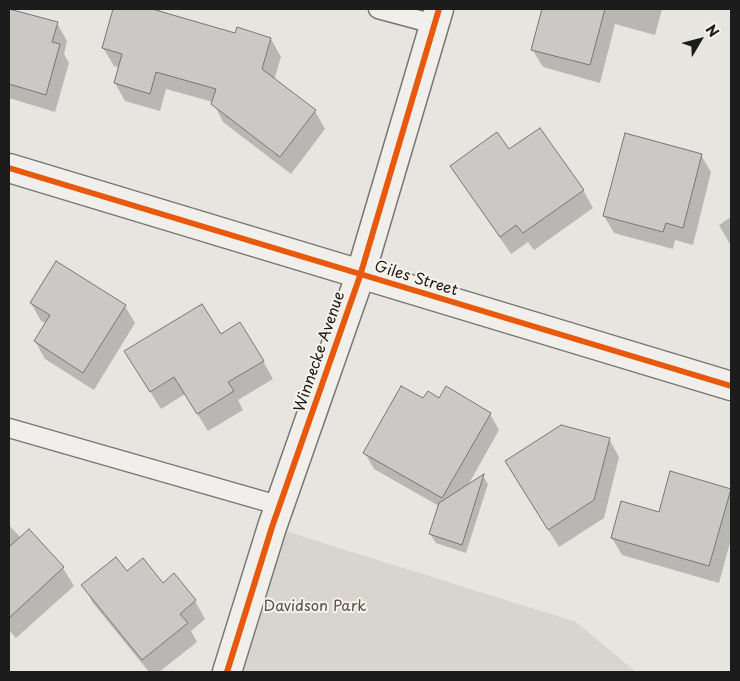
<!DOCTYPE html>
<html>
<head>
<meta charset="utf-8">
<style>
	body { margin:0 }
	#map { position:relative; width:740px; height:681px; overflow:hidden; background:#e6e5e0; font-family:"Playpen Sans",sans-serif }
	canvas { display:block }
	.frame { position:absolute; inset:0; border:10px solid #1c1c1c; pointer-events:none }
	.north { position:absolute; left:675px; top:15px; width:50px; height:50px; -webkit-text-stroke:4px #f7f3e8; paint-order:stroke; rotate:53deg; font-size:14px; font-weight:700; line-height:20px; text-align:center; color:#1c1c1c }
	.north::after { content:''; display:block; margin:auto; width:18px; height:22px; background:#1c1c1c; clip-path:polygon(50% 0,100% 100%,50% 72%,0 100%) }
</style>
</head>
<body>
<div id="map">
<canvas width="740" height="681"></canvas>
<div class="frame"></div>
<div class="north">N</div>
</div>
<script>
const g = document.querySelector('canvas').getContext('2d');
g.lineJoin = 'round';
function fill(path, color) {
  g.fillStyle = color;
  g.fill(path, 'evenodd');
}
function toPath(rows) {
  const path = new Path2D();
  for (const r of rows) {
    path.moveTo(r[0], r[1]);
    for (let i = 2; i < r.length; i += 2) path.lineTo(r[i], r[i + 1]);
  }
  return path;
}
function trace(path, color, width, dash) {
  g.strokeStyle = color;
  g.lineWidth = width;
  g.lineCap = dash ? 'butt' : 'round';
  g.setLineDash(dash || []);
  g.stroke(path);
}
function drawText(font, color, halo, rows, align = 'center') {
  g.font = font + ' "Playpen Sans",sans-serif';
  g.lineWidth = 4;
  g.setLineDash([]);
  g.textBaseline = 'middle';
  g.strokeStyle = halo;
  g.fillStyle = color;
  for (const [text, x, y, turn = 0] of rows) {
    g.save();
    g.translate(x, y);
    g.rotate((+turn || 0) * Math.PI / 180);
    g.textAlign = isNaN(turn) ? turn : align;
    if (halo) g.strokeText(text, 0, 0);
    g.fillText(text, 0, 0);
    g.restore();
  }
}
fill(toPath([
	[272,527,576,622,636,672,227,672]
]), '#d8d5ce');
fill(toPath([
	[9,9,57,23,67,41,64,54,69,63,55,112,9,98],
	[115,9,161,9,159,12,236,35,271,39,281,57,274,80,315,111,325,129,291,174,223,122,213,102,166,89,160,111,125,101,115,83,120,68,114,66,103,48],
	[543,9,662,9,655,35,615,24,600,83,543,67,532,49],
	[509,151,583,190,593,208,534,250,528,242,511,254,451,166],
	[701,155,711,172,693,245,675,240,673,249,614,233,604,216],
	[731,217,731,246,719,225],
	[31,303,125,306,135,323,94,390,45,359,35,341,46,323,41,321],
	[220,336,263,361,273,379,238,400,243,410,208,431,185,394,161,409,136,369],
	[424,400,440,400,490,414,499,430,467,487,483,476,488,484,466,553,436,543,430,534,439,506,374,469,365,453],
	[609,439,619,457,604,518,559,547,516,479],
	[730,490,731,539,719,583,622,555,612,538,660,513],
	[9,525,21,538,29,530,63,568,74,586,16,638,9,630],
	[174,575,195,601,205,619,191,631,197,642,159,672,149,672,93,603,83,585,162,585]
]), '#0003');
const building = toPath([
	[9,9,58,22,52,42,60,44,46,95,9,84,9,9],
	[113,9,152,9,235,33,237,27,271,38,262,69,316,110,280,157,211,104,216,89,156,72,150,94,114,83,122,54,102,48,113,9],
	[542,9,605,9,590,65,531,50,542,9],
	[540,128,584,190,523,233,516,225,500,237,450,166,497,132,509,149,540,128],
	[625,133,702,154,683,228,666,223,663,232,603,216,625,133],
	[56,261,126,305,83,373,34,341,50,315,30,303,56,261],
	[202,304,221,334,240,322,264,361,228,382,234,391,197,414,174,377,150,392,124,351,202,304],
	[401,386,423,398,428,391,439,398,446,386,491,413,442,498,363,453,401,386],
	[561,425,610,438,594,500,548,530,505,461,561,425],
	[670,471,731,489,709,566,611,538,621,501,659,512,670,471],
	[484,474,462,545,429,534,439,503,484,474],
	[29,529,64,567,9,618,9,547,29,529],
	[116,557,127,571,143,558,163,583,174,573,196,600,180,614,188,623,142,660,81,585,116,557]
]);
fill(building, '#cac9c5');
trace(building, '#777674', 1);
const lane = toPath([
	[378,9,434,24],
	[9,428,281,506]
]);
const street = toPath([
	[9,168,731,386],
	[227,672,272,527,360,276,439,9]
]);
trace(lane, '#777674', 21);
trace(street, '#777674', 31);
trace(lane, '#f0efeb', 18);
trace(street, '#f0efeb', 28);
trace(toPath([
	[9,168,731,386],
	[227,672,272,527,360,276,439,9]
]), '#e8590c', 6);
drawText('15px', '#1c1c1c', '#f7f3e8', [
	["Giles Street",416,279,17],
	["Winnecke Avenue",320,352,-71]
]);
drawText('15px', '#51504d', '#f7f3e8', [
	["Davidson Park",315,607]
]);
</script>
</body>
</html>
